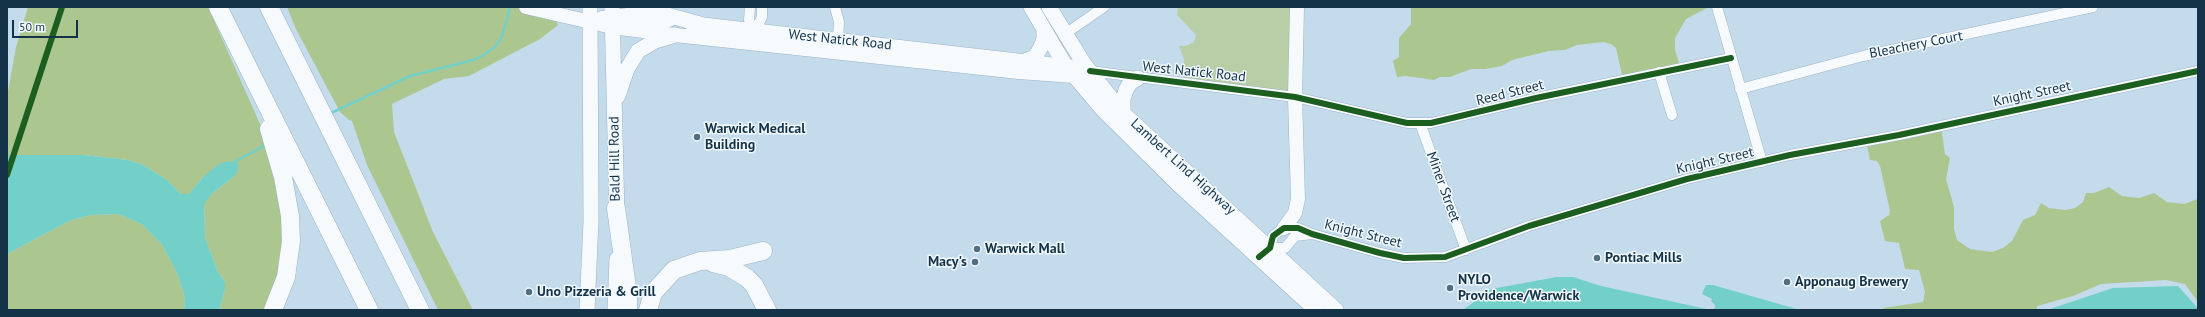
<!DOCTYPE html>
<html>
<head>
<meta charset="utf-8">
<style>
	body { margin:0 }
	#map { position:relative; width:2205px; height:317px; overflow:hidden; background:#c4dbec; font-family:"PT Sans",sans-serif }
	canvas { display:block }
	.frame { position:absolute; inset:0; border:8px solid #153348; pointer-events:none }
	.scale { position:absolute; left:12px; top:20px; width:66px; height:18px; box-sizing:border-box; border:2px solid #153348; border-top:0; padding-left:5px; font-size:12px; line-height:14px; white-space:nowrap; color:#153348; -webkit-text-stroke:3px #f2f9ff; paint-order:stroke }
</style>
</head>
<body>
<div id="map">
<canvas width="2205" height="317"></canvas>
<div class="frame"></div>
<div class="scale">50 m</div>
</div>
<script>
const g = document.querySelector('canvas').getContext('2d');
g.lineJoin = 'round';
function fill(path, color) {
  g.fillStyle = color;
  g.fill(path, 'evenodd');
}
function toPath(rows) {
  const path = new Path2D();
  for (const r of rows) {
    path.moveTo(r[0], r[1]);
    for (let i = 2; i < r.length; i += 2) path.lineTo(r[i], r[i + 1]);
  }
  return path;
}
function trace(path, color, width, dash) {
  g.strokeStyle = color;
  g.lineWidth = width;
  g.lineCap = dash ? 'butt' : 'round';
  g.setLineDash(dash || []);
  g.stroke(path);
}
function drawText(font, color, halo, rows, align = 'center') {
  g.font = font + ' "PT Sans",sans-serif';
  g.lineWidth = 3;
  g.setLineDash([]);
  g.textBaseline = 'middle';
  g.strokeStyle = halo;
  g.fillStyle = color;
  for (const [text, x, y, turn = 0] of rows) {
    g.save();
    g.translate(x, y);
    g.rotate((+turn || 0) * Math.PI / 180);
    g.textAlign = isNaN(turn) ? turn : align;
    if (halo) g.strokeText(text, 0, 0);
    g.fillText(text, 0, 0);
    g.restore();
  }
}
fill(toPath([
	[1178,7,1298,7,1296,96,1183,86,1184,59,1179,46,1186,46,1194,42,1196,35,1177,15]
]), '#b7cea7');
fill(toPath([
	[28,7,208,7,264,133,272,157,284,223,280,266,275,284,264,310,219,310,225,289,225,282,218,272,205,238,204,200,233,177,204,176,189,194,181,194,167,180,143,165,128,160,83,155,7,157,7,97,16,47],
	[287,7,551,7,558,25,540,39,469,76,444,79,392,104,394,132,424,209,433,232,473,310,438,310,367,165,352,121,349,120,340,112,296,29],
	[1411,7,1709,7,1686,19,1675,38,1675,50,1680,66,1623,79,1616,48,1611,44,1603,42,1577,45,1565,50,1549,51,1512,60,1502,66,1485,69,1471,69,1450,77,1440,77,1434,80,1406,76,1397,77,1393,61,1399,57,1399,38,1411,24],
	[1941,126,1945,154,1950,158,1946,179,1954,207,1954,229,1957,240,1970,249,1992,252,2003,248,2012,241,2023,220,2035,215,2041,203,2049,208,2065,210,2075,208,2083,202,2086,193,2094,193,2109,187,2122,196,2139,198,2154,193,2167,202,2184,204,2198,199,2198,302,2185,284,2166,280,2101,284,2073,296,2037,306,2037,310,1884,310,1883,308,1923,302,1925,292,1919,270,1905,269,1899,243,1885,241,1880,221,1889,215,1890,211,1880,166,1877,161,1870,160,1866,141],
	[118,214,142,224,163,246,178,275,185,298,184,310,7,310,7,254,69,221,90,215]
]), '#acc690');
fill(toPath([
	[10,155,83,155,128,160,143,165,167,180,181,194,189,194,204,176,219,164,228,161,238,163,238,171,233,177,204,200,205,238,218,272,225,282,225,289,219,310,184,310,185,298,178,275,163,246,142,224,118,214,90,215,69,221,7,254,7,157],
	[1557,277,1573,277,1601,286,1711,310,1463,310,1491,289],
	[1706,285,1713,285,1800,310,1711,310,1715,308,1715,305,1711,301,1712,299,1702,294],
	[2178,286,2196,306,2198,310,2047,310,2113,288]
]), '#72d0c9');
trace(toPath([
	[331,113,410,76,473,60,485,54,495,47,502,37,510,7],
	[230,164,264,146],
	[203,204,209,195]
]), '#72d0c9', 2.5);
const street = toPath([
	[750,7,749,20,754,31],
	[835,7,839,22,838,41],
	[1717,7,1762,162],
	[1065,34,1104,7],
	[753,35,762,17,762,7],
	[1090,71,1295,97,1407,123,1431,123,1536,98,1731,58],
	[1659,72,1672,115],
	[1740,89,1863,56,2093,7],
	[1420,123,1466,250],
	[1270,248,1285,248,1295,236,1312,234],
	[1266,251,1270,248,1273,236,1277,233,1284,228,1298,228,1312,234,1380,253,1404,258,1445,257,1529,226,1687,179,1790,155,1899,135,2198,71]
]);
const secondary = toPath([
	[526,7,612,27,675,35,1019,72,1073,76,1082,73],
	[602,18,628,15,669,20],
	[690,23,1074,67],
	[1284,228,1295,213,1298,199,1295,97,1297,7]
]);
const primary = toPath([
	[612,7,617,219],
	[638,7,700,24],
	[1031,7,1065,65,1103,110,1178,184,1316,310],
	[1049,7,1084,64,1123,113,1336,310],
	[1025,61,1035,57,1041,47,1044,39,1044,29],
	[618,96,627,69,638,51,655,41,675,35],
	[1123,113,1123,99,1126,90,1130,83,1138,78],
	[587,310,591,221,590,7],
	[615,310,617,259]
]);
const highway = toPath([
	[218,7,369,310],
	[269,7,420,310],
	[269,129,283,177,290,216,291,241,286,277,273,310],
	[616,208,628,295,628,310],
	[713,263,729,267,747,278,754,285,767,310],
	[648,310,653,293,674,270,700,261,730,259,763,251]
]);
trace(street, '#9cb3c5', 11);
trace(secondary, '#9cb3c5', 15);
trace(primary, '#9cb3c5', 16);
trace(highway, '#9cb3c5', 19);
trace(street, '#f6fafc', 10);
trace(secondary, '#f6fafc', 14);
trace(primary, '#f6fafc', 15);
trace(highway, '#f6fafc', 18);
trace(toPath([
	[1090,71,1295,97,1407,123,1431,123,1536,98,1731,58],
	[7,175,62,7],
	[1259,257,1270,248,1273,236,1277,233,1284,228,1298,228,1312,234,1380,253,1404,258,1445,257,1529,226,1687,179,1790,155,1899,135,2198,71]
]), '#1b5e20', 6);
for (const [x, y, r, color] of [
	[697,137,4,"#526e81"],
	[977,249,4,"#526e81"],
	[1597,258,4,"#526e81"],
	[975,262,4,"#526e81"],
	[1787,282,4,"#526e81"],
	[1450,288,4,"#526e81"],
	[529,292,4,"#526e81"]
]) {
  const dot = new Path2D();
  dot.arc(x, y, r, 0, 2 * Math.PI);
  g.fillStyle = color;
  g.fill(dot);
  trace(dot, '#f2f9ff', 1.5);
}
drawText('14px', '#153348', '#f2f9ff', [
	["West Natick Road",840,40,6],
	["Bleachery Court",1916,45,-11],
	["West Natick Road",1194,72,6],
	["Reed Street",1510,93,-14],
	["Knight Street",2032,94,-12],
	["Bald Hill Road",615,159,-91],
	["Knight Street",1715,161,-13],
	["Lambert Lind Highway",1183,167,42],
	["Miner Street",1443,187,70],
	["Knight Street",1363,234,14]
]);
drawText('bold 14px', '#153348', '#f2f9ff', [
	["Warwick Medical",705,129],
	["Building",705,145],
	["Warwick Mall",985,249],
	["Pontiac Mills",1605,258],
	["Macy's",967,262,"right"],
	["NYLO",1458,280],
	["Providence/Warwick",1458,296],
	["Apponaug Brewery",1795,282],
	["Uno Pizzeria & Grill",537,292]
], 'left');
</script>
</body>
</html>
